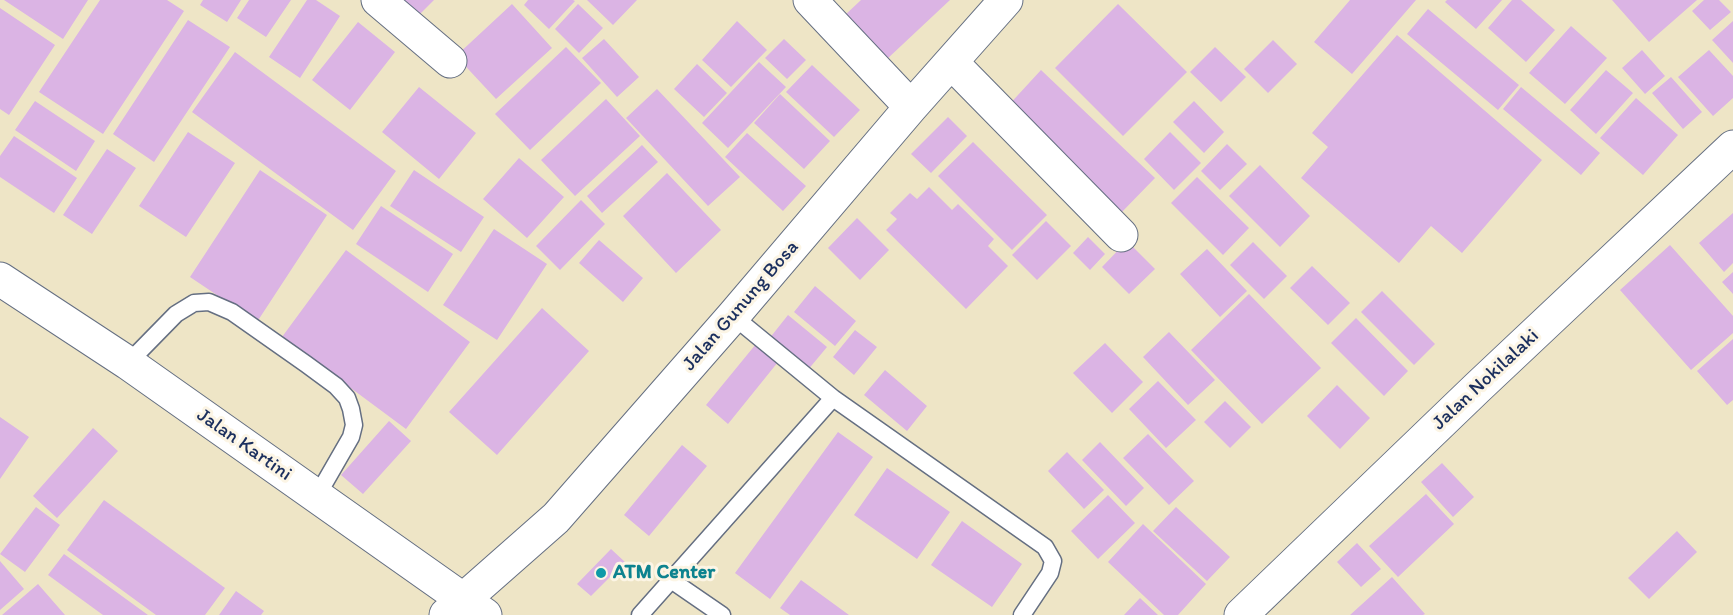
<!DOCTYPE html>
<html>
<head>
<meta charset="utf-8">
<style>
	body { margin:0 }
	canvas { display:block; background:#eee5c6 }
</style>
</head>
<body>
<canvas width="1733" height="615"></canvas>
<script>
const g = document.querySelector('canvas').getContext('2d');
g.lineJoin = 'round';
function fill(path, color) {
  g.fillStyle = color;
  g.fill(path, 'evenodd');
}
function toPath(rows) {
  const path = new Path2D();
  for (const r of rows) {
    path.moveTo(r[0], r[1]);
    for (let i = 2; i < r.length; i += 2) path.lineTo(r[i], r[i + 1]);
  }
  return path;
}
function trace(path, color, width, dash) {
  g.strokeStyle = color;
  g.lineWidth = width;
  g.lineCap = dash ? 'butt' : 'round';
  g.setLineDash(dash || []);
  g.stroke(path);
}
function drawText(font, color, halo, rows, align = 'center') {
  g.font = font + ' Itim,sans-serif';
  g.lineWidth = 6;
  g.setLineDash([]);
  g.textBaseline = 'middle';
  g.strokeStyle = halo;
  g.fillStyle = color;
  for (const [text, x, y, turn = 0] of rows) {
    g.save();
    g.translate(x, y);
    g.rotate((+turn || 0) * Math.PI / 180);
    g.textAlign = isNaN(turn) ? turn : align;
    if (halo) g.strokeText(text, 0, 0);
    g.fillText(text, 0, 0);
    g.restore();
  }
}
fill(toPath([
	[4,0,88,0,63,39],
	[100,0,167,0,184,11,103,134,39,92],
	[203,0,241,0,227,22,200,5],
	[249,0,291,0,266,37,237,18],
	[307,0,316,0,340,16,300,78,269,57],
	[402,0,434,0,418,16],
	[528,0,573,0,575,1,549,29,524,5],
	[587,0,637,0,613,25],
	[861,0,950,0,886,60,844,16],
	[1350,0,1416,0,1352,74,1314,42],
	[1447,0,1502,0,1476,29,1445,2],
	[1512,0,1521,0,1555,30,1526,62,1488,28],
	[1612,0,1697,0,1649,42],
	[1704,0,1719,0,1731,12,1710,30,1692,11],
	[512,4,552,48,496,99,456,56],
	[578,4,603,28,579,53,555,29],
	[1118,4,1187,72,1123,136,1055,68],
	[0,8,55,45,9,115,0,109],
	[1428,9,1519,85,1498,110,1407,34],
	[188,20,230,47,154,162,113,134],
	[737,21,767,50,731,87,702,60],
	[1733,21,1733,63,1712,40],
	[358,22,395,52,350,110,312,80],
	[1571,26,1607,58,1565,104,1529,73],
	[1397,35,1542,160,1462,253,1431,226,1399,263,1301,178,1328,147,1312,133],
	[604,39,639,77,617,97,582,58],
	[784,39,806,60,787,79,765,58],
	[1273,40,1297,64,1268,93,1244,69],
	[566,47,601,83,530,150,495,114],
	[1215,47,1246,77,1221,102,1190,72],
	[1642,50,1665,76,1645,94,1622,68],
	[1709,50,1733,76,1733,98,1713,116,1678,77],
	[235,52,396,171,353,230,192,112],
	[759,62,786,87,728,148,702,123],
	[697,64,727,93,704,117,674,89],
	[812,65,860,110,834,137,786,92],
	[1041,70,1155,178,1119,215,1006,108],
	[1606,70,1633,93,1596,134,1570,110],
	[1671,77,1702,112,1683,129,1652,93],
	[419,87,476,133,439,179,382,132],
	[1521,87,1600,153,1581,175,1503,109],
	[657,89,740,177,708,206,626,118],
	[780,94,830,141,804,169,754,123],
	[1636,98,1678,135,1643,175,1600,138],
	[606,99,640,136,575,196,541,160],
	[35,101,95,141,76,171,15,130],
	[1194,101,1224,132,1204,153,1173,122],
	[948,117,967,136,931,173,911,154],
	[188,132,235,163,186,237,139,206],
	[1170,132,1201,163,1174,190,1144,159],
	[747,133,806,186,783,211,725,157],
	[14,136,77,178,54,213,0,177,0,156],
	[973,142,1047,215,1012,250,938,176],
	[1227,144,1247,164,1220,190,1201,171],
	[642,145,658,162,602,213,587,196],
	[107,149,136,168,92,234,63,215],
	[519,158,564,197,527,238,483,199],
	[1260,165,1310,216,1280,247,1229,196],
	[260,170,327,215,257,322,190,277],
	[414,170,484,217,461,252,390,206],
	[667,173,721,230,676,273,623,216],
	[1197,177,1249,228,1223,255,1171,203],
	[929,187,952,210,958,204,994,239,988,246,1008,266,966,309,886,230,897,219,890,213,910,193,917,199],
	[581,200,605,224,560,270,536,246],
	[381,206,453,254,428,292,356,244],
	[1733,213,1733,263,1724,272,1699,243],
	[857,218,889,250,860,280,828,248],
	[1046,221,1071,246,1037,280,1012,255],
	[494,229,547,264,497,340,443,305],
	[1088,237,1105,254,1090,270,1073,253],
	[599,240,643,278,623,302,579,263],
	[1127,241,1155,269,1129,294,1102,267],
	[1253,242,1287,276,1264,299,1230,265],
	[1670,245,1733,316,1733,333,1691,370,1620,290],
	[1207,249,1247,291,1220,317,1180,274],
	[346,250,470,342,406,429,282,337],
	[1312,266,1350,303,1328,325,1290,288],
	[1733,272,1733,294,1722,282],
	[815,286,856,321,835,346,794,312],
	[1382,291,1435,344,1414,365,1361,312],
	[1249,294,1321,368,1262,424,1191,350],
	[542,308,589,351,497,455,449,412],
	[788,315,827,347,807,371,769,339],
	[1356,318,1408,371,1384,396,1331,343],
	[855,330,877,347,854,375,833,357],
	[1169,332,1215,380,1188,405,1143,357],
	[1733,339,1733,400,1727,405,1697,371],
	[1105,343,1143,382,1112,413,1073,373],
	[756,344,778,362,728,424,706,405],
	[885,370,927,406,907,431,864,395],
	[1158,381,1196,420,1166,448,1129,409],
	[1337,385,1370,418,1340,449,1307,416],
	[1225,401,1251,427,1230,448,1204,422],
	[0,417,29,437,0,479],
	[389,421,411,441,363,494,341,475],
	[93,428,118,451,57,518,33,496],
	[838,432,873,457,770,599,735,573],
	[1148,434,1194,481,1169,505,1123,458],
	[1100,442,1144,488,1126,506,1082,460],
	[682,445,707,466,649,536,624,515],
	[1067,452,1104,490,1084,509,1048,471],
	[1442,463,1474,497,1453,517,1421,482],
	[887,468,950,512,917,559,854,515],
	[1426,494,1454,524,1398,577,1369,546],
	[1108,495,1135,523,1098,559,1071,531],
	[104,500,225,588,205,615,156,615,67,550],
	[36,507,60,525,25,572,0,554],
	[1176,507,1230,557,1207,581,1153,531],
	[962,521,1022,564,992,607,931,565],
	[1143,524,1206,584,1178,615,1164,615,1108,562],
	[1677,531,1697,552,1649,599,1628,578],
	[1357,543,1381,569,1361,587,1337,562],
	[611,549,625,562,591,596,577,584],
	[64,554,148,615,103,615,48,575],
	[0,561,24,589,0,610],
	[1392,577,1425,614,1423,615,1350,615],
	[801,580,849,615,790,615,780,608],
	[38,584,65,615,2,615],
	[236,591,264,611,261,615,219,615],
	[1140,598,1158,615,1124,615]
]), '#dbb4e4');
const lane = toPath([
	[733,316,833,398],
	[128,363,176,314,194,303,209,302,232,312,306,364,336,386,347,398,351,409,354,425,351,437,317,496],
	[671,580,722,615],
	[640,615,833,398,1045,547,1053,561,1050,573,1022,615]
]);
const street = toPath([
	[378,0,450,61],
	[810,0,911,107],
	[951,62,1121,235],
	[0,279,128,363,485,615],
	[446,615,556,518,733,316,911,107,1006,0],
	[1241,615,1477,388,1733,147]
]);
trace(lane, '#656f82', 19);
trace(street, '#656f82', 35);
trace(lane, '#fff', 16);
trace(street, '#fff', 33);
for (const [x, y, r, color] of [
	[601,573,6,"#0f9aa8"]
]) {
  const dot = new Path2D();
  dot.arc(x, y, r, 0, 2 * Math.PI);
  g.fillStyle = color;
  g.fill(dot);
  trace(dot, '#fcf5e5', 2);
}
drawText('20px', '#1b2f5e', '#fcf5e5', [
	["Jalan Gunung Bosa",741,306,-49],
	["Jalan Nokilalaki",1486,380,-43],
	["Jalan Kartini",244,445,35]
]);
drawText('bold 20px', '#0d838f', '#fcf5e5', [
	["ATM Center",613,573]
], 'left');
</script>
</body>
</html>
